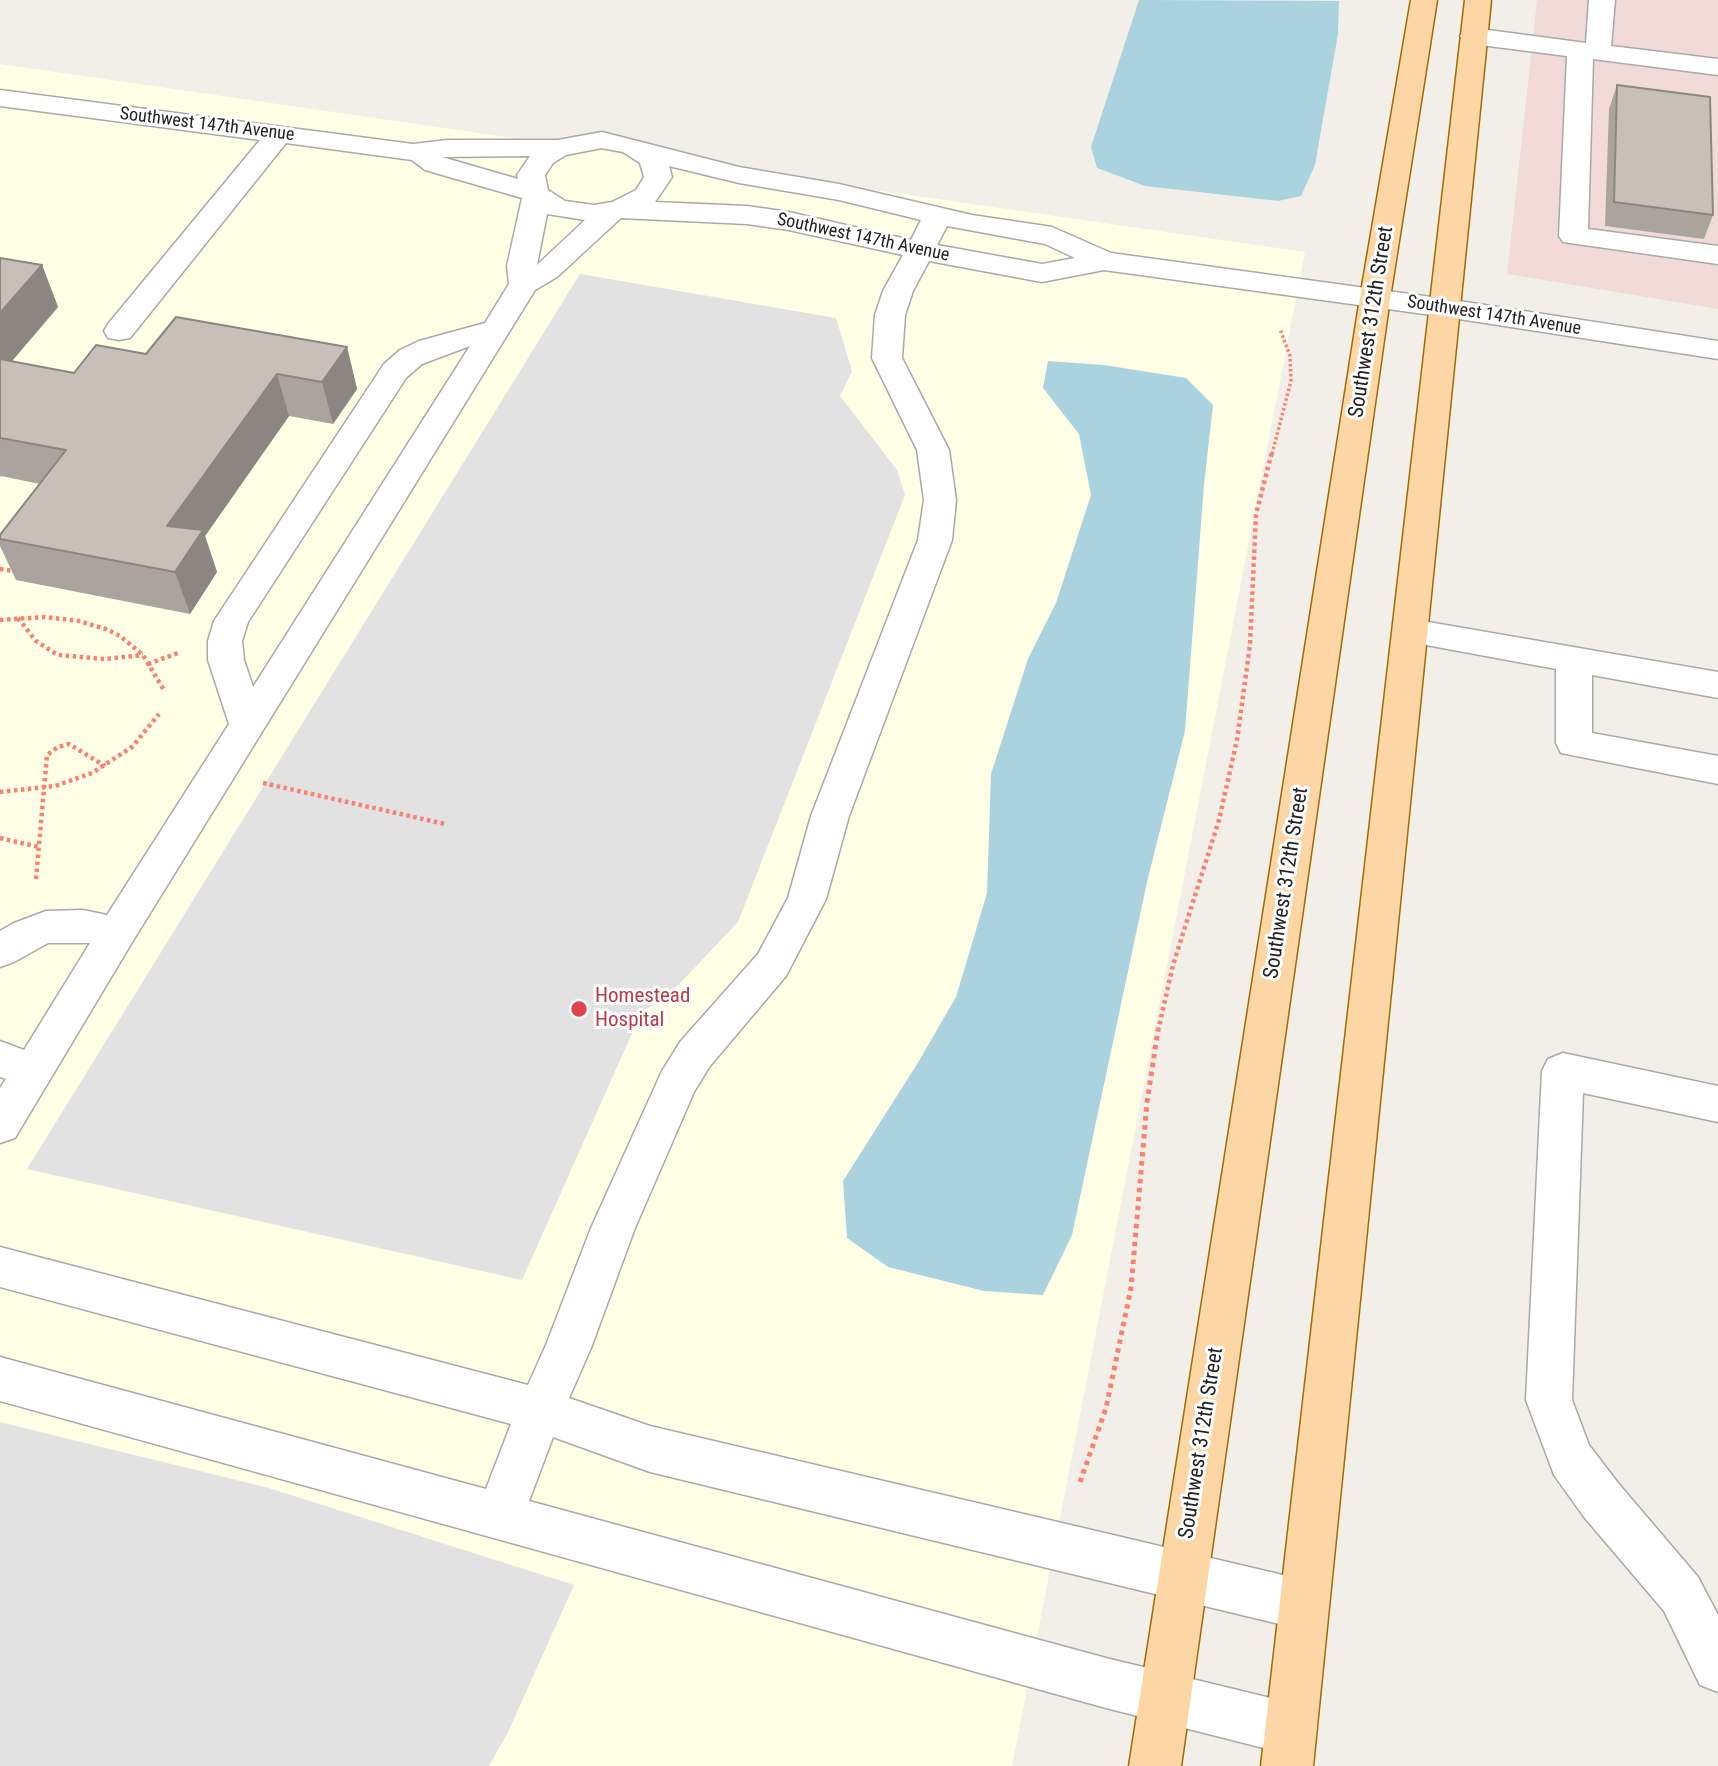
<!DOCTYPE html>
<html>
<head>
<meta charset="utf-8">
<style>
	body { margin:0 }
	canvas { display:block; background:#f2efe9 }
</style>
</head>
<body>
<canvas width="1718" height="1766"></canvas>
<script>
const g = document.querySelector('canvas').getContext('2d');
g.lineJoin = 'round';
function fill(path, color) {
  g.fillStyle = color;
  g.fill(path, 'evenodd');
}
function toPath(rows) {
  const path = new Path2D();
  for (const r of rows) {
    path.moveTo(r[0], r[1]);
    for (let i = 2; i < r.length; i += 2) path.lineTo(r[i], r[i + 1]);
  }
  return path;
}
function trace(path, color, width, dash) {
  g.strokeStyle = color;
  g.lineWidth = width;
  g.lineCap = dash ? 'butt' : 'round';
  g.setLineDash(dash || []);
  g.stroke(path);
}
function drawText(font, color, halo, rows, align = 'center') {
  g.font = font + ' "Roboto Condensed",sans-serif';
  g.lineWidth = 6;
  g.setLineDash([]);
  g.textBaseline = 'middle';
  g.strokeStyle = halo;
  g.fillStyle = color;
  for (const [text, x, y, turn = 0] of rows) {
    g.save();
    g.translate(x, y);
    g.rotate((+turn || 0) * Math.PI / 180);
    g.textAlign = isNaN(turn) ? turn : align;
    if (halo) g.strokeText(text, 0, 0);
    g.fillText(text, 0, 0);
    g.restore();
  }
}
fill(toPath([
	[1537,0,1718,0,1718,309,1507,274]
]), '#f2dad9');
fill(toPath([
	[0,64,1305,252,1012,1766,0,1766]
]), '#ffffe5');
fill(toPath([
	[580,274,836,318,852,371,840,396,897,470,905,495,738,922,665,999,642,1011,522,1280,27,1169],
	[0,1422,269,1488,574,1585,509,1730,489,1766,0,1766]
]), '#e2e2e2');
fill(toPath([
	[1139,0,1339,1,1338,34,1315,165,1301,196,1278,201,1145,186,1097,168,1091,147],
	[1048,361,1104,365,1186,378,1213,405,1204,485,1185,731,1147,882,1072,1235,1043,1295,984,1291,888,1267,847,1238,843,1181,919,1061,956,997,987,893,991,774,1028,659,1056,603,1091,495,1079,434,1043,388]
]), '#aad3df');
const minor = toPath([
	[1589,0,1615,0,1611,46,1718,59,1718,75,1593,59,1588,229,1718,246,1718,264,1563,242,1559,236,1567,56,1473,44,1464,41,1460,36,1464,31,1473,28,1586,43,1589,0],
	[0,90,413,144,448,140,558,140,602,132,739,167,839,184,972,215,1052,227,1111,253,1446,299,1718,341,1718,359,1446,317,1104,270,1042,282,929,261,913,291,905,315,902,358,949,450,956,500,952,540,849,816,826,899,786,976,710,1066,694,1092,635,1228,591,1348,569,1398,650,1426,1304,1580,1321,1588,1329,1605,1321,1622,1304,1630,650,1472,553,1437,529,1501,1106,1658,1291,1703,1309,1711,1317,1729,1309,1747,1291,1755,1106,1708,0,1401,0,1357,486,1489,511,1424,0,1287,0,1247,528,1385,546,1345,591,1228,662,1071,680,1042,758,954,788,898,811,816,918,540,924,500,917,450,872,358,875,315,883,291,903,255,789,230,747,224,621,218,557,277,535,290,131,944,15,1138,0,1143,0,1088,6,1079,0,1077,0,1041,24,1050,90,943,48,943,14,962,0,967,0,931,14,923,46,911,83,910,107,915,229,724,208,660,208,641,214,621,384,364,400,350,419,341,485,323,509,284,507,266,522,198,425,170,412,160,286,143,130,338,119,340,108,338,104,331,108,324,260,140,0,106,0,90],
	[602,148,623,152,640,163,644,177,636,190,612,202,594,205,565,201,548,190,545,175,553,163,566,155,602,148],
	[530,156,517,175,518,179,442,157,530,156],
	[669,166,739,183,839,200,921,220,911,240,789,212,747,206,655,202,672,177,669,166],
	[547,214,585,220,537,265,547,214],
	[947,226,1045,244,1075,258,1042,264,937,245,947,226],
	[470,346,253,687,244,660,242,641,248,622,406,378,422,364,470,346],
	[1411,619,1718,672,1718,698,1592,675,1592,733,1718,756,1718,784,1561,753,1556,743,1556,669,1399,640,1394,631,1399,622,1411,619],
	[1563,1053,1718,1086,1718,1122,1583,1093,1572,1400,1589,1445,1618,1483,1698,1577,1718,1615,1718,1692,1700,1685,1664,1611,1584,1517,1554,1475,1526,1400,1542,1071,1548,1059,1563,1053]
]);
const major = toPath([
	[1411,0,1437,0,1390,298,1181,1766,1129,1766,1360,298,1411,0],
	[1465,0,1491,0,1313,1766,1261,1766,1465,0]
]);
trace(minor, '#a9a9a9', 3);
trace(major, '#a06b00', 3);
trace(toPath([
	[1272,454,1291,381,1290,356,1280,329]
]), '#fa8072', 3.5, [2.5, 2.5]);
trace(toPath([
	[0,569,13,571],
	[18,618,36,641,58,655,104,659,143,655],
	[0,620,45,617,79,621,106,629,120,636,143,655,165,692],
	[148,664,178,653],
	[263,783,445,824],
	[0,792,55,786,92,773,132,747,159,714],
	[0,838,39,847],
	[36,879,47,755,58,747,69,744,105,766],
	[1158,1031,1173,965,1219,820,1237,740,1250,645,1256,514,1272,452]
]), '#fa8072', 4.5, [3.5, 3.5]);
trace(toPath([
	[1080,1482,1106,1408,1131,1288,1147,1102,1158,1030]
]), '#fa8072', 5, [4.5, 4.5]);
fill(minor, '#fff');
fill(major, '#fcd6a4');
fill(toPath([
	[1617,85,1713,215,1704,239,1605,226,1609,109],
	[0,258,42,265,58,307,12,361,74,373,146,354,347,347,357,389,333,424,289,416,205,536,217,572,190,614,16,580,0,546,0,535,40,484,1,476,0,477]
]), '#aba49e');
fill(toPath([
	[42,265,58,307,0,375,0,313],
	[347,347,357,389,333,424,322,382],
	[277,374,289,416,205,536,217,572,190,614,175,572,167,526]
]), '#8b8681');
const building = toPath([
	[1617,85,1710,97,1713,215,1614,202,1617,85],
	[0,258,42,265,0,313,0,258],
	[176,317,347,347,322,382,277,374,167,526,203,530,175,572,0,539,0,535,66,450,0,438,0,359,74,373,96,345,146,354,176,317]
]);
fill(building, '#c7bfb8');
trace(building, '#8b8681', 2);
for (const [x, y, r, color] of [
	[579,1009,9,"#e0444e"]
]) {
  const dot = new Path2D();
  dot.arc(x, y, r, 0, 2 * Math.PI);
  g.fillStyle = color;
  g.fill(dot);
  trace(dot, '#fff', 2.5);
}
drawText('18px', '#222', '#fff', [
	["Southwest 147th Avenue",207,125,7],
	["Southwest 147th Avenue",863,238,12],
	["Southwest 147th Avenue",1494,316,9]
]);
drawText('21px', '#222', '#fff', [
	["Southwest 312th Street",1372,322,-81],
	["Southwest 312th Street",1287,883,-81],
	["Southwest 312th Street",1202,1443,-81]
]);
drawText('21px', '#be3a42', '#fff', [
	["Homestead",595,997],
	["Hospital",595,1021]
], 'left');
</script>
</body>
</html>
